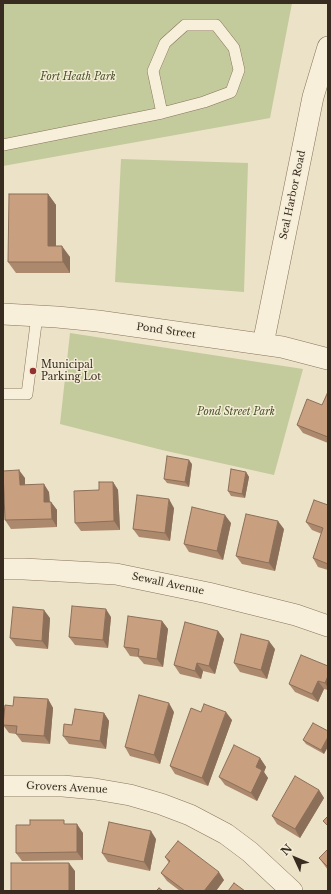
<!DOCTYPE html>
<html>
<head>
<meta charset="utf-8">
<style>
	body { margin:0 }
	#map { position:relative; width:331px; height:894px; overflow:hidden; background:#ece2c7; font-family:"Libre Baskerville",serif }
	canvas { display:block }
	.frame { position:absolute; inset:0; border:4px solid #382c20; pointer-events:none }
	.north { position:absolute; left:275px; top:838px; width:40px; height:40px; -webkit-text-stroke:3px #f4ecd6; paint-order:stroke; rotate:314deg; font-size:11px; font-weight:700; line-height:16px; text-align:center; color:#382c20 }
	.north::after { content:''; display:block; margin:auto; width:14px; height:18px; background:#382c20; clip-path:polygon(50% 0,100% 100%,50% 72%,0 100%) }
</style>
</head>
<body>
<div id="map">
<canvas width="331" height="894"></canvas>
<div class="frame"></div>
<div class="north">N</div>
</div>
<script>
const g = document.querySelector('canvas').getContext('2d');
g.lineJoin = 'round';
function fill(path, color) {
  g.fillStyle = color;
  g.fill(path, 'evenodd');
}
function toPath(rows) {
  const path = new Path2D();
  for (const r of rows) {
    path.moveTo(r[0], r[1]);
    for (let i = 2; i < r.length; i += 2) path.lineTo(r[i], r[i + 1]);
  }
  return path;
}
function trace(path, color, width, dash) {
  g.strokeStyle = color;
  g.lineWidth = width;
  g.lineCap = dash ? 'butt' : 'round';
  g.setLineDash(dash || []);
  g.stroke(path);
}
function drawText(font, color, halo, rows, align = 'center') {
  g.font = font + ' "Libre Baskerville",serif';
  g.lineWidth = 3;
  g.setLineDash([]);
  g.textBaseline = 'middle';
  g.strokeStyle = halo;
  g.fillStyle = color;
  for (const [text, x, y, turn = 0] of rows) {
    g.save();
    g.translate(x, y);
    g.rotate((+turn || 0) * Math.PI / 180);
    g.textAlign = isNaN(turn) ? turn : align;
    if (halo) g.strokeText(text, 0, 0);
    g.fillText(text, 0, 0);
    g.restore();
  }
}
fill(toPath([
	[3,3,292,3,270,118,3,166],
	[121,159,248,163,244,292,115,282],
	[70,333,303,369,274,475,162,450,60,424]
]), '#c3ca9b');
const lane = toPath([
	[3,145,162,113,204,102,231,92,239,70,234,48,216,25,185,25,165,43,153,71,162,113],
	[3,394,27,394,37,316]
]);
const street = toPath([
	[3,314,57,317,98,321,282,347,328,359],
	[263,344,313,97,328,47],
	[3,569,24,569,116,574,208,593,296,615,328,626],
	[3,786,63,786,95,789,130,795,161,804,190,815,226,834,250,852,292,891]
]);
trace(lane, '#87745d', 12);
trace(street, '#87745d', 22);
trace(lane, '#f7efda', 11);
trace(street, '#f7efda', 21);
fill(toPath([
	[48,194,56,205,56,246,70,257,70,273,16,273,8,262],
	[328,395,328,443,303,433,297,425,322,405],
	[192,464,189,487,167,483,164,479],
	[246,472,249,477,245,498,231,496,228,491],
	[25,478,25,485,49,492,50,502,51,502,57,510,57,527,11,529,5,520],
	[113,482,118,490,120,530,81,531,75,523,99,490],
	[328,505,328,570,318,567,313,558,322,534,312,530,306,522],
	[174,508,170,541,139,537,133,529],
	[231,523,223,560,189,552,184,544],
	[284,529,275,571,242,564,236,556],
	[111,617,108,648,75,645,69,637],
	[50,618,48,649,16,646,10,638],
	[162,621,168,629,163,667,144,664,138,657,130,656,124,647],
	[218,631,224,639,215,674,203,671,201,679,180,674,174,665],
	[275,649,267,679,240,672,234,663],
	[328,666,328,690,324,689,318,702,295,692,289,684],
	[48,699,53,708,50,744,22,742,16,734,9,733,3,725,13,706],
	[174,712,160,764,130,756,125,747],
	[201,712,232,720,208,786,175,774,170,766],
	[104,713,109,721,106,749,69,744,63,736,72,725],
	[328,731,324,754,306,744,303,740],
	[260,758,266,767,264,772,268,778,257,801,225,785,219,777],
	[319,790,324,798,300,838,277,824,272,816],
	[67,824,83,833,83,860,22,861,16,853],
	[156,839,150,871,108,862,102,853],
	[328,849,328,870,319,858],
	[165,857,224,880,216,891,180,891,167,881,161,873,169,863]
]), '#ac896d');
fill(toPath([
	[48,194,56,205,56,257,48,246],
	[62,246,70,257,70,273,63,262],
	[189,460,192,464,189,487,185,482],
	[19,470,25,478,25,493,20,485],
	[246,472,249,477,245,498,242,494],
	[113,482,118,490,120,530,114,521],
	[44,484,49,492,50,510,44,502],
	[169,499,174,508,170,541,165,533],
	[51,502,57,510,57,527,52,519],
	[225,515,231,523,223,560,217,551],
	[278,521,284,529,275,571,269,563],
	[106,609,111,617,108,648,103,640],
	[44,610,50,618,48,649,42,641],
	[162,621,168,629,163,667,157,659],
	[218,631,224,639,215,674,209,666],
	[269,641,275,649,267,679,261,670],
	[197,663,203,671,201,679,195,671],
	[328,676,328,688,325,683],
	[318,681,324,689,318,702,312,694],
	[48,699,53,708,50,744,44,736],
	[169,703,174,712,160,764,154,755],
	[226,712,232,720,208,786,202,778],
	[104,713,109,721,106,749,100,741],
	[328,737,328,747,324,754,321,750],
	[260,758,266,767,264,772,268,778,257,801,251,793,256,767],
	[319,790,324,798,300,838,295,829],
	[77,824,83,833,83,860,77,852],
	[151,831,156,839,150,871,144,862],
	[69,863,75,871,75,891,69,891],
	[219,872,224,880,216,891,204,891]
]), '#8c6f59');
const building = toPath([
	[9,194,48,194,48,246,62,246,63,262,8,262,9,194],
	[327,394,328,395,328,437,297,425,307,399,322,405,327,394],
	[167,456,189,460,185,482,164,479,167,456],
	[231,469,246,472,242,494,228,491,231,469],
	[19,470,20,485,44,484,44,502,51,502,52,519,5,520,3,471,19,470],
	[99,482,113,482,114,521,75,523,74,491,99,490,99,482],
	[137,495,169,499,165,533,133,529,137,495],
	[314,500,328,505,328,564,313,558,323,528,306,522,314,500],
	[192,507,225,515,217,551,184,544,192,507],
	[246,514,278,521,269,563,236,556,246,514],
	[72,606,106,609,103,640,69,637,72,606],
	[13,607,44,610,42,641,10,638,13,607],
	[128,616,162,621,157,659,138,656,139,649,124,647,128,616],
	[185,622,218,631,209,666,197,663,195,671,174,665,185,622],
	[241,634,269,641,261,670,234,663,241,634],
	[301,655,328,666,328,676,325,683,318,681,312,694,289,684,301,655],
	[139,695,169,703,154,755,125,747,139,695],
	[14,697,48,699,44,736,16,734,17,726,3,725,5,705,13,706,14,697],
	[204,704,226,712,202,778,170,766,191,708,201,712,204,704],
	[75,709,104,713,100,741,63,736,64,724,72,725,75,709],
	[313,723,328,731,328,737,321,750,303,740,313,723],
	[234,745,260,758,256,767,262,770,251,793,219,777,234,745],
	[295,776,319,790,295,829,272,816,295,776],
	[328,816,328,826,323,821,328,816],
	[30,820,64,820,64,824,77,824,77,852,16,853,16,825,30,825,30,820],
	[109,822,151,831,144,862,102,853,109,822],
	[178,841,219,872,204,891,185,891,161,873,170,861,165,857,178,841],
	[328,849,328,867,319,858,328,849],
	[11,863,69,863,69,891,11,891,11,863],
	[234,883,245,891,228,891,234,883],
	[159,888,163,891,156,891,159,888]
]);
fill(building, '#c89f7f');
trace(building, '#8c6f59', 1);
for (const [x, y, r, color] of [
	[33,371,4,"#933130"]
]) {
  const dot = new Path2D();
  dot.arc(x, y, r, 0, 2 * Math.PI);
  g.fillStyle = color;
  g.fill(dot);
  trace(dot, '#f4ecd6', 1.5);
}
drawText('italic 10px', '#475328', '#f4ecd6', [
	["Fort Heath Park",78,77],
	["Pond Street Park",236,412]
]);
drawText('10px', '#382c20', '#f4ecd6', [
	["Seal Harbor Road",293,195,-78],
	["Pond Street",166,331,8],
	["Sewall Avenue",168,584,12],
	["Grovers Avenue",67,788,3]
]);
drawText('10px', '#382c20', '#f4ecd6', [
	["Municipal",41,365],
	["Parking Lot",41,377]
], 'left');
</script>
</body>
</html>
